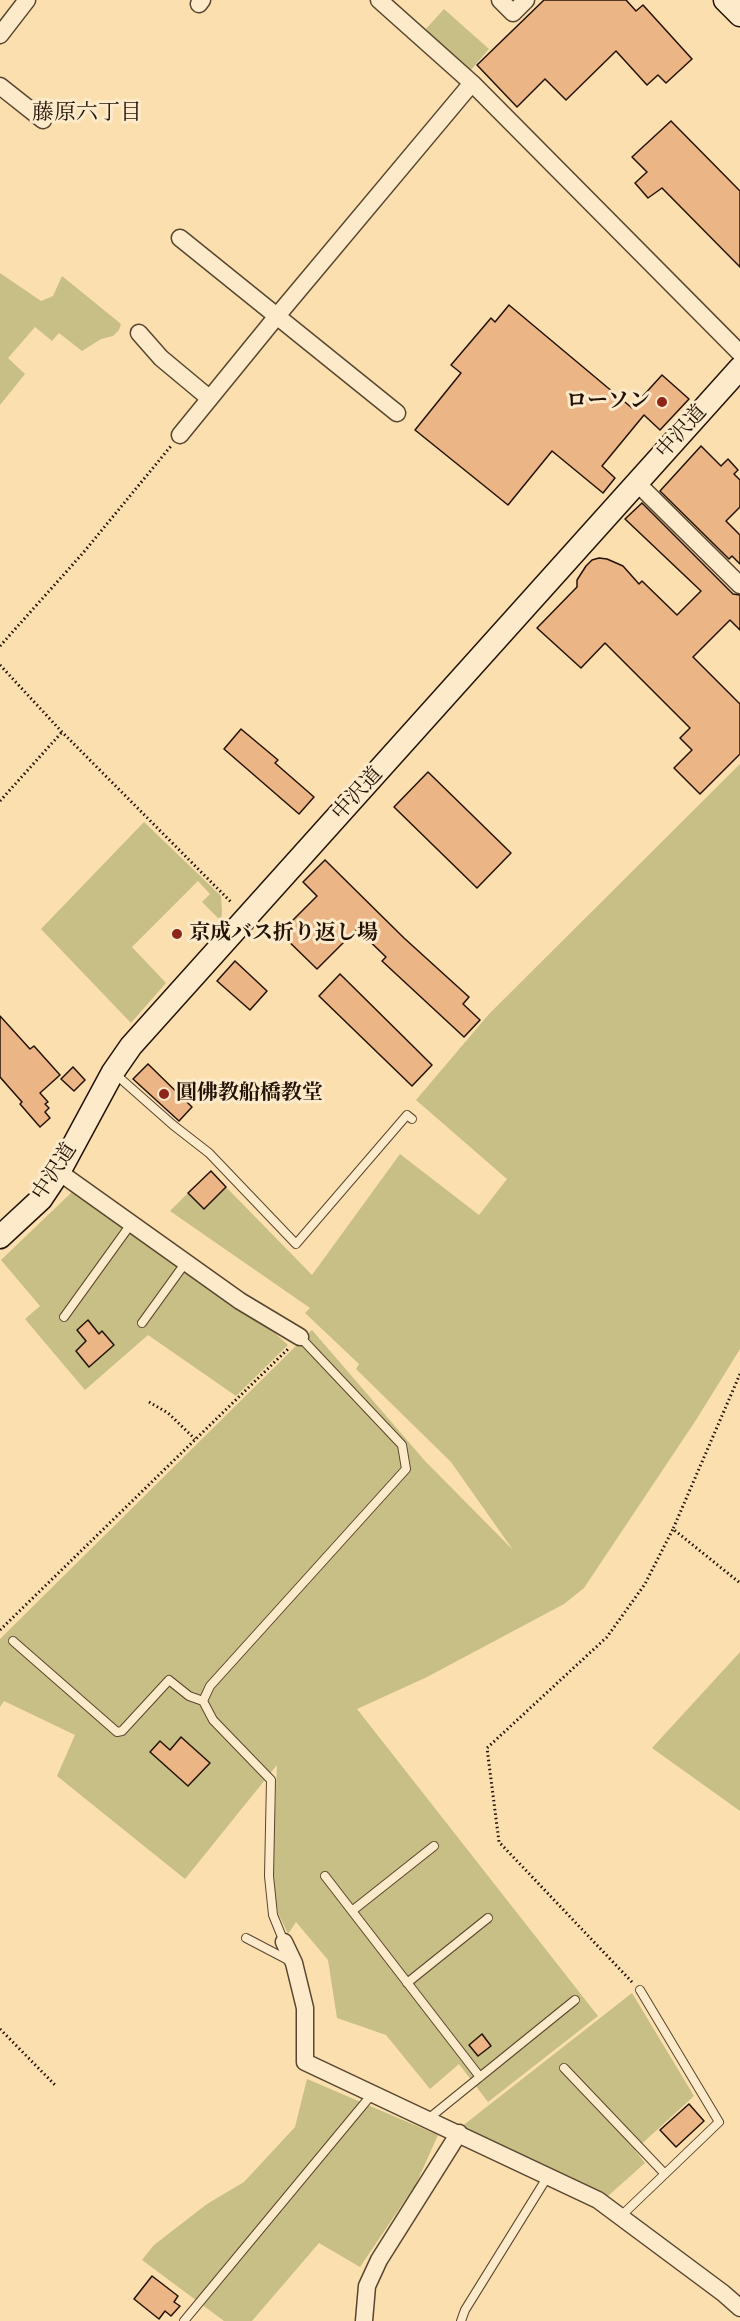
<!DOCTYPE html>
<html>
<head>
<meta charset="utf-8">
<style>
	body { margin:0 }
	canvas { display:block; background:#fbdfaf }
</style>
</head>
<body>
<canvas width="740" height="2321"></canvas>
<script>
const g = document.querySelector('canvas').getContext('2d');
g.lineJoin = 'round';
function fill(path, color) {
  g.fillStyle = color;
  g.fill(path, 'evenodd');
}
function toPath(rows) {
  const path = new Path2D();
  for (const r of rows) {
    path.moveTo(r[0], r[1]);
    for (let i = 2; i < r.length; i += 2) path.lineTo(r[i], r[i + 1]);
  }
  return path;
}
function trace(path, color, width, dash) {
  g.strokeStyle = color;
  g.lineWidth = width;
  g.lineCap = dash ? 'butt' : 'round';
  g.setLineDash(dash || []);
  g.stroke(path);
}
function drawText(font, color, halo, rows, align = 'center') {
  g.font = font + ' "IM FELL French Canon","Noto Serif JP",serif';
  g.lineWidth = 6;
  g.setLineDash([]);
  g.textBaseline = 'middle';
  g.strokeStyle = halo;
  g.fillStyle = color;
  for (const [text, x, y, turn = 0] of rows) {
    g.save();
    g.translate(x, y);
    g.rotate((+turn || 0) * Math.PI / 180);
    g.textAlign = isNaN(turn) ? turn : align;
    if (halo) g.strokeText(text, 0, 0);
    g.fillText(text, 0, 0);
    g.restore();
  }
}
fill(toPath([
	[444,9,489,49,469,72,424,31],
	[0,273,41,301,53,296,62,276,121,324,119,330,113,336,101,339,82,351,59,333,52,341,35,327,8,358,25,374,0,405],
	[740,764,740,1349,696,1420,584,1588,564,1604,427,1677,357,1709,598,2016,488,2102,459,2064,430,2089,386,2035,337,2018,328,1960,296,1922,288,1934,278,1913,272,1880,277,1765,185,1879,57,1776,75,1735,4,1701,0,1707,0,1639,312,1330,425,1461,513,1550,451,1462,356,1369,359,1364,305,1313,310,1308,170,1211,188,1193,204,1209,226,1187,312,1275,400,1154,479,1215,507,1179,416,1100,489,1014],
	[144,822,221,896,222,911,221,921,202,902,210,894,198,881,132,947,166,983,131,1023,41,929],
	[73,1191,276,1334,288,1345,236,1396,148,1335,85,1390,25,1319,40,1306,1,1260],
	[740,1652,740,1811,652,1748],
	[632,1993,694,2096,635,2150,645,2163,608,2196,461,2127],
	[307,2079,438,2135,416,2184,360,2267,319,2243,252,2321,224,2321,142,2260,154,2245,207,2204,244,2182,295,2127]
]), '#c7bf85');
const building = toPath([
	[544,0,626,0,636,11,643,5,692,59,666,83,658,75,647,85,616,51,566,100,545,79,517,107,477,65,544,0],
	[671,121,740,191,740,267,662,188,648,198,635,183,647,172,632,157,671,121],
	[509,305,632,408,662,375,689,399,660,430,644,415,602,466,615,478,603,493,552,451,508,505,415,430,461,373,451,365,491,318,495,322,509,305],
	[701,446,721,466,728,459,738,470,734,474,740,480,740,507,726,521,740,535,740,564,732,556,729,559,660,491,701,446],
	[642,503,733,594,740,595,740,630,730,620,693,657,740,704,740,754,700,794,674,768,692,750,680,738,690,728,605,643,581,668,537,628,577,587,577,580,586,566,592,560,599,558,607,559,623,566,639,584,642,581,677,615,701,591,625,519,642,503],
	[241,729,278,760,275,763,314,797,299,814,224,749,241,729],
	[428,772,511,853,477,888,394,807,428,772],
	[325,860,404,938,469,997,463,1004,480,1020,464,1037,382,961,386,957,357,929,317,969,280,933,317,896,303,882,325,860],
	[235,961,267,991,250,1010,217,981,235,961],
	[340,974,432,1065,412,1086,319,996,340,974],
	[0,1016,30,1049,34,1046,60,1075,40,1093,48,1102,45,1104,49,1108,45,1112,50,1118,40,1127,20,1104,22,1102,0,1077,0,1016],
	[148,1064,192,1107,179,1121,133,1079,148,1064],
	[73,1067,85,1080,74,1091,61,1079,73,1067],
	[211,1171,226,1187,204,1209,188,1193,211,1171],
	[88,1320,99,1334,102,1331,114,1345,89,1367,76,1351,86,1341,77,1330,88,1320],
	[181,1737,210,1763,188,1786,150,1752,160,1741,170,1750,181,1737],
	[482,2034,491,2046,478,2056,469,2045,482,2034],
	[689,2104,704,2121,676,2147,660,2130,689,2104],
	[152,2276,178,2296,174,2302,180,2306,171,2316,165,2311,159,2319,134,2299,152,2276]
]);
fill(building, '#ecb586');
trace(building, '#231306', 1.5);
const lane = toPath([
	[113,1072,173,1125,209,1153,296,1244,407,1115,412,1119],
	[64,1317,131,1224],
	[142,1323,186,1262],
	[13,1641,117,1732,122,1731,169,1680,189,1696,203,1701],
	[325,1876,480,2077],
	[352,1911,434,1846],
	[246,1938,290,1961],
	[284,1942,273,1915,269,1876,271,1780,213,1720,203,1701,210,1686,406,1469,402,1445,300,1337],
	[407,1983,488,1918],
	[564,2068,665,2174],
	[428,2119,575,2000],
	[620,2217,719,2122,640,1990],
	[184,2321,373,2093],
	[461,2321,465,2310,548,2176]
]);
const street = toPath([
	[379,0,472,83,740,353],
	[500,0,513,13,526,0],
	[199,4,202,0],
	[0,35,27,0],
	[0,86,43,120],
	[180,238,397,413],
	[139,333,161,358,209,398],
	[180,435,277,316,472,83],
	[637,483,740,585],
	[59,1172,240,1301,300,1337],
	[284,1942,294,1963,305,2008,305,2062,598,2200,723,2293,740,2308],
	[364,2321,367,2286,379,2260,459,2133]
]);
const secondary = toPath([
	[725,0,740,15],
	[0,1237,41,1199,59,1172,113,1072,131,1046,740,368]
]);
trace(lane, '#594630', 10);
trace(street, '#594630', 19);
trace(secondary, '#231306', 25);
trace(toPath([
	[0,646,83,553,171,446],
	[0,665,62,732,232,903],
	[0,801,62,732],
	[740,1374,673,1529,740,1583],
	[149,1402,168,1413,195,1439],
	[0,1630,288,1349],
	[632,1982,499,1842,487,1748,607,1637,645,1584,673,1529],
	[0,2029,55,2085]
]), '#231306', 3, [1.5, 3]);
trace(lane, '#fceacb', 8);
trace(street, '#fceacb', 16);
trace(secondary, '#fceacb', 22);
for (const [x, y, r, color] of [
	[662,402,6,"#8f2418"],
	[177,934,6,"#8f2418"],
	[164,1094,6,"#8f2418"]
]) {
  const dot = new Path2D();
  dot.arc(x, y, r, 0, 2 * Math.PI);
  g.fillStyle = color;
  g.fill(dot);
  trace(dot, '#fceacb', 2);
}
drawText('bold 21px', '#231306', '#fceacb', [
	["ローソン",650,402,"right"],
	["京成バス折り返し場",189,934],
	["圓佛教船橋教堂",176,1094]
], 'left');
drawText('21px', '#231306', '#fceacb', [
	["中沢道",682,432,-48],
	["中沢道",358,794,-48],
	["中沢道",55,1172,-57]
]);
drawText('22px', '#231306', '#fceacb', [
	["藤原六丁目",87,114]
]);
</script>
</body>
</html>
